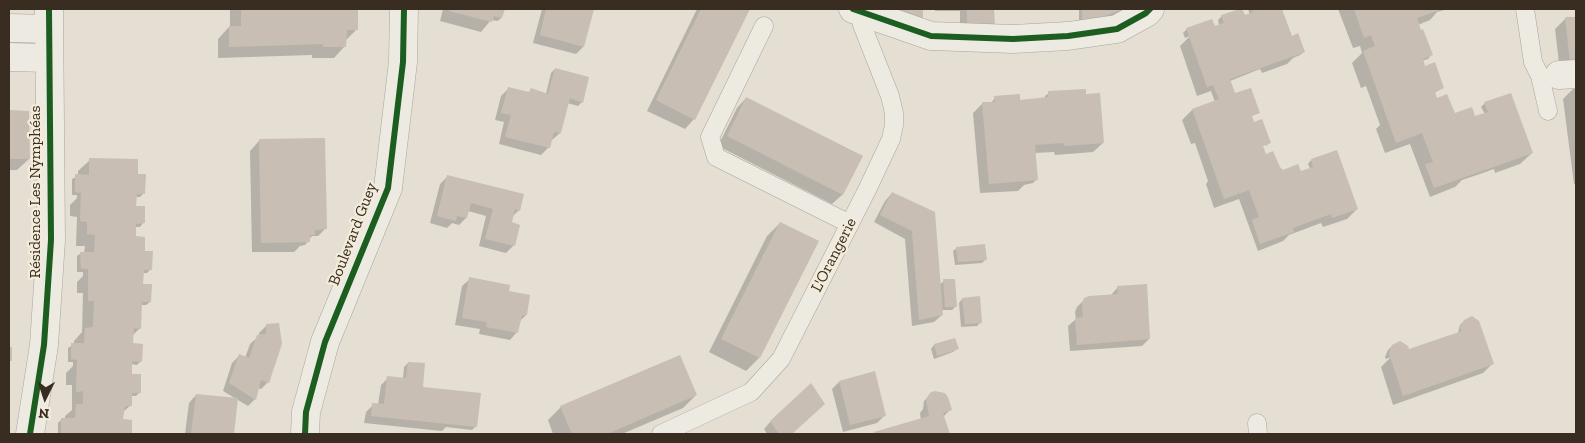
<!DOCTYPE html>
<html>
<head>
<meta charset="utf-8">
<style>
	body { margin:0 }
	#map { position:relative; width:1585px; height:443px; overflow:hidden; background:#e4ded3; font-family:"Zilla Slab",serif }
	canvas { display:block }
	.frame { position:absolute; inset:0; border:10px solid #392d22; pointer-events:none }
	.north { position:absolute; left:20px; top:373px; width:50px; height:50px; -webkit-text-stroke:4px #f4ecda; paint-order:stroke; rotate:184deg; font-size:14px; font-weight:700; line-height:20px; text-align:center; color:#392d22 }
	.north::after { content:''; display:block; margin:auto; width:18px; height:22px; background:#392d22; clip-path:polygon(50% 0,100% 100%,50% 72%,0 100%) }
</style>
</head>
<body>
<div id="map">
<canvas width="1585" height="443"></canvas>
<div class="frame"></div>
<div class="north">N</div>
</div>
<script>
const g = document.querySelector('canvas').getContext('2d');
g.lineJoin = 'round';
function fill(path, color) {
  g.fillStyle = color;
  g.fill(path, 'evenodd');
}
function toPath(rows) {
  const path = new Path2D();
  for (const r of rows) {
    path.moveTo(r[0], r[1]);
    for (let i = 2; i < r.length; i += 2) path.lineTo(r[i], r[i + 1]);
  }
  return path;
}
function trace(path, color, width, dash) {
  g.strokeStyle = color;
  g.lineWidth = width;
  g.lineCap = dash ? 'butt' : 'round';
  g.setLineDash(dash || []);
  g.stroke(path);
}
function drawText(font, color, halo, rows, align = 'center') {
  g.font = font + ' "Zilla Slab",serif';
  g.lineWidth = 4.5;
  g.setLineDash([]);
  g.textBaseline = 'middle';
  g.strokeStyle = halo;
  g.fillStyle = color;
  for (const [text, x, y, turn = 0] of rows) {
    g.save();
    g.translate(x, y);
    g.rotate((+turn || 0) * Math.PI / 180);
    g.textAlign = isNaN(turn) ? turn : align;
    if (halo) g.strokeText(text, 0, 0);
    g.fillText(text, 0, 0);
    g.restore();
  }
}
fill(toPath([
	[93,9,138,9,137,10],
	[230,9,357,9,357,29,345,41,345,46,334,58,312,58,312,55,218,58,218,39,230,26],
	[443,9,503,9,501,18,498,21,491,20,481,32,440,21],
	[542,9,593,9,583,47,576,54,533,43],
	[697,9,749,9,694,119,685,129,647,111],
	[935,9,993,9,994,26,960,35,960,11,935,11],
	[1079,9,1125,9,1117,15,1079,28],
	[1248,9,1280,9,1291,38,1304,52,1300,55,1293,58,1287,64,1262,73,1260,69,1230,81,1234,95,1251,115,1251,118,1255,116,1251,118,1254,124,1269,143,1266,146,1266,143,1262,145,1262,148,1266,146,1262,148,1265,156,1282,171,1300,173,1310,169,1308,164,1311,160,1357,209,1347,219,1323,227,1321,223,1289,235,1283,241,1258,251,1239,199,1214,208,1206,184,1208,181,1195,143,1191,144,1182,120,1192,110,1215,102,1211,91,1197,96,1180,46,1190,36,1185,38,1183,33,1187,29,1214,27,1219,25,1218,20,1222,16,1241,10,1240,18,1250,15],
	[1338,9,1448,9,1437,12,1430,20,1418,25,1431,55,1428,59,1422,61,1425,68,1443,88,1434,93,1436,98,1454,115,1470,120,1485,114,1481,107,1485,103,1532,153,1520,164,1495,173,1494,169,1477,175,1462,180,1455,187,1430,197,1410,144,1385,153,1376,129,1380,125,1366,86,1361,88,1352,63,1362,53,1360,46,1353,48],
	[1565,19,1576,19,1576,71,1560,71,1555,29],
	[555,69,582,102,578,106,567,103,560,133,552,140,551,140,549,147,541,155,499,144,504,122,495,120,501,96,508,89,528,93,546,94,551,73],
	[1573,89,1576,89,1576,184,1574,184,1563,99],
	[1049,93,1103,143,1093,152,1055,155,1054,152,1034,153,1036,180,1033,183,1024,185,1018,191,980,193,973,113,983,103,991,103,995,98,1019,101,1045,99,1045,96],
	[746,98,862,156,842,195,832,204,718,146,737,108],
	[9,111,28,112,29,159,17,170,9,170],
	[259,141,325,229,318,236,312,236,305,245,300,246,294,252,252,252,250,151],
	[90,160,136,178,144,193,140,197,136,197,135,208,143,223,140,227,135,227,134,237,151,269,147,273,142,273,142,285,150,302,146,305,141,305,140,328,132,336,132,346,141,361,137,365,131,364,131,375,140,392,136,396,131,396,131,405,123,412,123,420,131,421,131,434,58,434,58,423,62,419,65,419,65,416,72,410,72,385,66,385,66,373,73,366,73,362,68,362,68,348,74,344,74,341,82,332,83,293,77,293,77,282,83,276,83,272,77,272,77,256,81,253,84,253,85,246,76,246,77,217,70,216,70,205,77,198,77,195,72,195,72,179,78,176,78,171],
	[447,177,519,210,512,217,510,223,514,245,506,253,479,246,486,216,468,211,466,218,459,225,452,223,447,228,430,223,440,184],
	[892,193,933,213,939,285,944,281,956,306,952,310,941,310,942,315,934,322,912,326,905,239,874,222,885,201],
	[780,223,817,242,759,358,746,371,709,352,767,236],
	[957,248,986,259,982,263,955,265,953,251],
	[470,279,507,292,526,315,520,321,517,332,510,340,479,334,480,329,455,325,462,286],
	[1118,287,1149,339,1142,346,1070,351,1068,326,1076,319,1075,312,1077,307,1085,299,1111,295],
	[962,299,981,322,977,326,961,327,959,303],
	[1464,321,1493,363,1483,373,1393,405,1381,367,1391,357,1386,359,1385,357,1388,350,1392,346,1403,353,1458,333,1460,325],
	[266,326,268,382,261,389,258,388,255,399,248,406,223,391,232,363,239,356,245,358,250,344,259,336,259,333],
	[954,340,957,349,953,352,934,359,931,349,934,345],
	[680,357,696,395,683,408,622,434,553,434,548,420,561,407],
	[408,363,421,388,476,426,472,430,446,427,442,431,364,423,366,412,373,405,378,405,381,385,388,378,403,379,404,367],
	[839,382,884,416,877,423,843,432,832,389],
	[931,394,950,410,943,417,948,434,874,434,921,420,920,413,923,409,924,401],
	[196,395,237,400,233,434,185,434,189,403],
	[816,411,791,434,767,434,764,429,771,421]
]), '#0003');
fill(toPath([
	[241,9,358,9,358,30,347,30,346,47,323,47,323,44,229,47,229,26,241,26],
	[449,9,505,9,502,18,494,16,492,22,449,11],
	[546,9,594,9,584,47,540,35],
	[701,9,750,9,695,120,656,100],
	[878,9,923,9,923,23],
	[967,9,994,9,995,26,967,28],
	[1082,9,1123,9,1082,25],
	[1240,9,1242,9,1245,15,1253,12,1252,9,1282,9,1292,36,1298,33,1305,52,1230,79,1235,93,1251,88,1260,113,1252,116,1254,122,1262,119,1271,143,1263,146,1266,154,1273,151,1280,167,1283,170,1298,164,1301,171,1313,167,1311,159,1337,150,1358,209,1332,218,1331,214,1293,228,1294,232,1260,244,1252,220,1259,217,1249,190,1224,199,1192,109,1219,99,1213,85,1207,87,1186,28,1212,19,1215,26,1224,23,1221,15],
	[1354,9,1443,9,1417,18,1421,30,1423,29,1433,55,1423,59,1425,66,1435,62,1444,88,1435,92,1437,98,1447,94,1455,113,1472,107,1475,116,1488,112,1484,102,1511,93,1533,153,1434,188,1425,164,1433,162,1422,133,1396,143,1363,51,1375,46,1371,35,1364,38],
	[1565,17,1576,17,1576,62,1570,62],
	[555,68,589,77,583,103,570,98,561,133,554,132,550,148,505,137,511,115,501,113,508,87,529,92,531,88,548,94],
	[1086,89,1086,94,1100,93,1104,143,1065,146,1063,143,1035,145,1038,180,989,184,982,102,995,102,994,96,1020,94,1020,100,1048,97,1048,91],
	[746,97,863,156,843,195,727,136],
	[9,110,29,111,30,159,9,159],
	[325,138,327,229,315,230,315,235,310,235,310,242,261,243,259,139],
	[89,158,138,159,138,174,146,174,145,194,137,194,136,206,145,206,145,223,136,224,136,236,145,237,145,251,153,251,152,270,144,270,143,284,152,284,151,302,142,302,141,329,134,328,133,343,143,344,142,362,132,361,132,374,141,374,141,393,132,393,132,406,125,406,123,419,132,420,132,434,61,434,61,418,75,418,76,404,83,404,83,391,76,392,77,360,71,359,71,343,84,343,85,328,93,327,94,301,88,301,88,269,81,269,80,252,94,252,95,235,87,234,87,222,80,221,81,193,75,192,75,174,89,175],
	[447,175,524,194,520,211,515,209,512,222,520,225,515,246,485,239,493,209,471,203,467,218,457,216,456,221,437,216],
	[892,192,935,212,943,315,919,320,912,231,880,215],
	[780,222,819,241,760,358,721,339],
	[985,244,987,260,958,262,956,247],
	[469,277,510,285,509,291,530,295,527,315,522,315,518,333,486,327,487,322,462,318],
	[943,279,955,279,957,307,945,307],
	[1147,284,1150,339,1077,345,1075,318,1083,317,1082,304,1084,298,1089,296,1118,294,1117,286],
	[980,296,982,323,965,324,962,298],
	[1472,316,1479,321,1494,364,1403,396,1389,353,1392,345,1400,341,1408,346,1409,349,1462,331,1460,328,1464,320],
	[279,323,282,344,269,383,261,380,256,400,229,383,239,354,249,358,257,335,266,334,266,324],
	[955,338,959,349,937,356,934,344],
	[9,347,12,347,12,361,9,361],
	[680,355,697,395,607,434,572,434,560,406],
	[408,362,425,363,423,387,481,393,477,427,371,416,372,403,384,404,387,376,406,378],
	[875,371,886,416,850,425,839,381],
	[811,383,825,404,792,434,779,434,770,421],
	[934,391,945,393,948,397,952,410,943,413,950,434,874,434,874,432,929,416,926,399,930,393],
	[196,394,238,398,234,434,191,434]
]), '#c8beb3');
const lane = toPath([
	[1525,9,1533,62,1540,76,1548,111],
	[764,26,710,137,716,157,850,224],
	[1257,423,1258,434],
	[661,434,751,392,781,359,867,190,891,139,894,125,894,113,890,96,862,25,863,13]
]);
const street = toPath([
	[853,9,931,36,1013,39,1068,36,1117,29,1146,13,1150,9],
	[9,28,49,29],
	[9,57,48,58],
	[1559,75,1576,74],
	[30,434,44,345,51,240,49,9],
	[305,434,306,412,325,342,388,188,403,62,404,9]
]);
trace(lane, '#aaa49b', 19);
trace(street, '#aaa49b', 29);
trace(lane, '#edeae2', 18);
trace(street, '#edeae2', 28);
trace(toPath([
	[853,9,931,36,1013,39,1068,36,1117,29,1146,13,1150,9],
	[30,434,44,345,51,240,49,9],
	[305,434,306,412,325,342,388,188,403,62,404,9]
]), '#1b5e20', 6);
drawText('16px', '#392d22', '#f4ecda', [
	["Résidence Les Nymphéas",35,192,-90],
	["Boulevard Guey",353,234,-69],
	["L'Orangerie",834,255,-63]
]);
</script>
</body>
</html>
